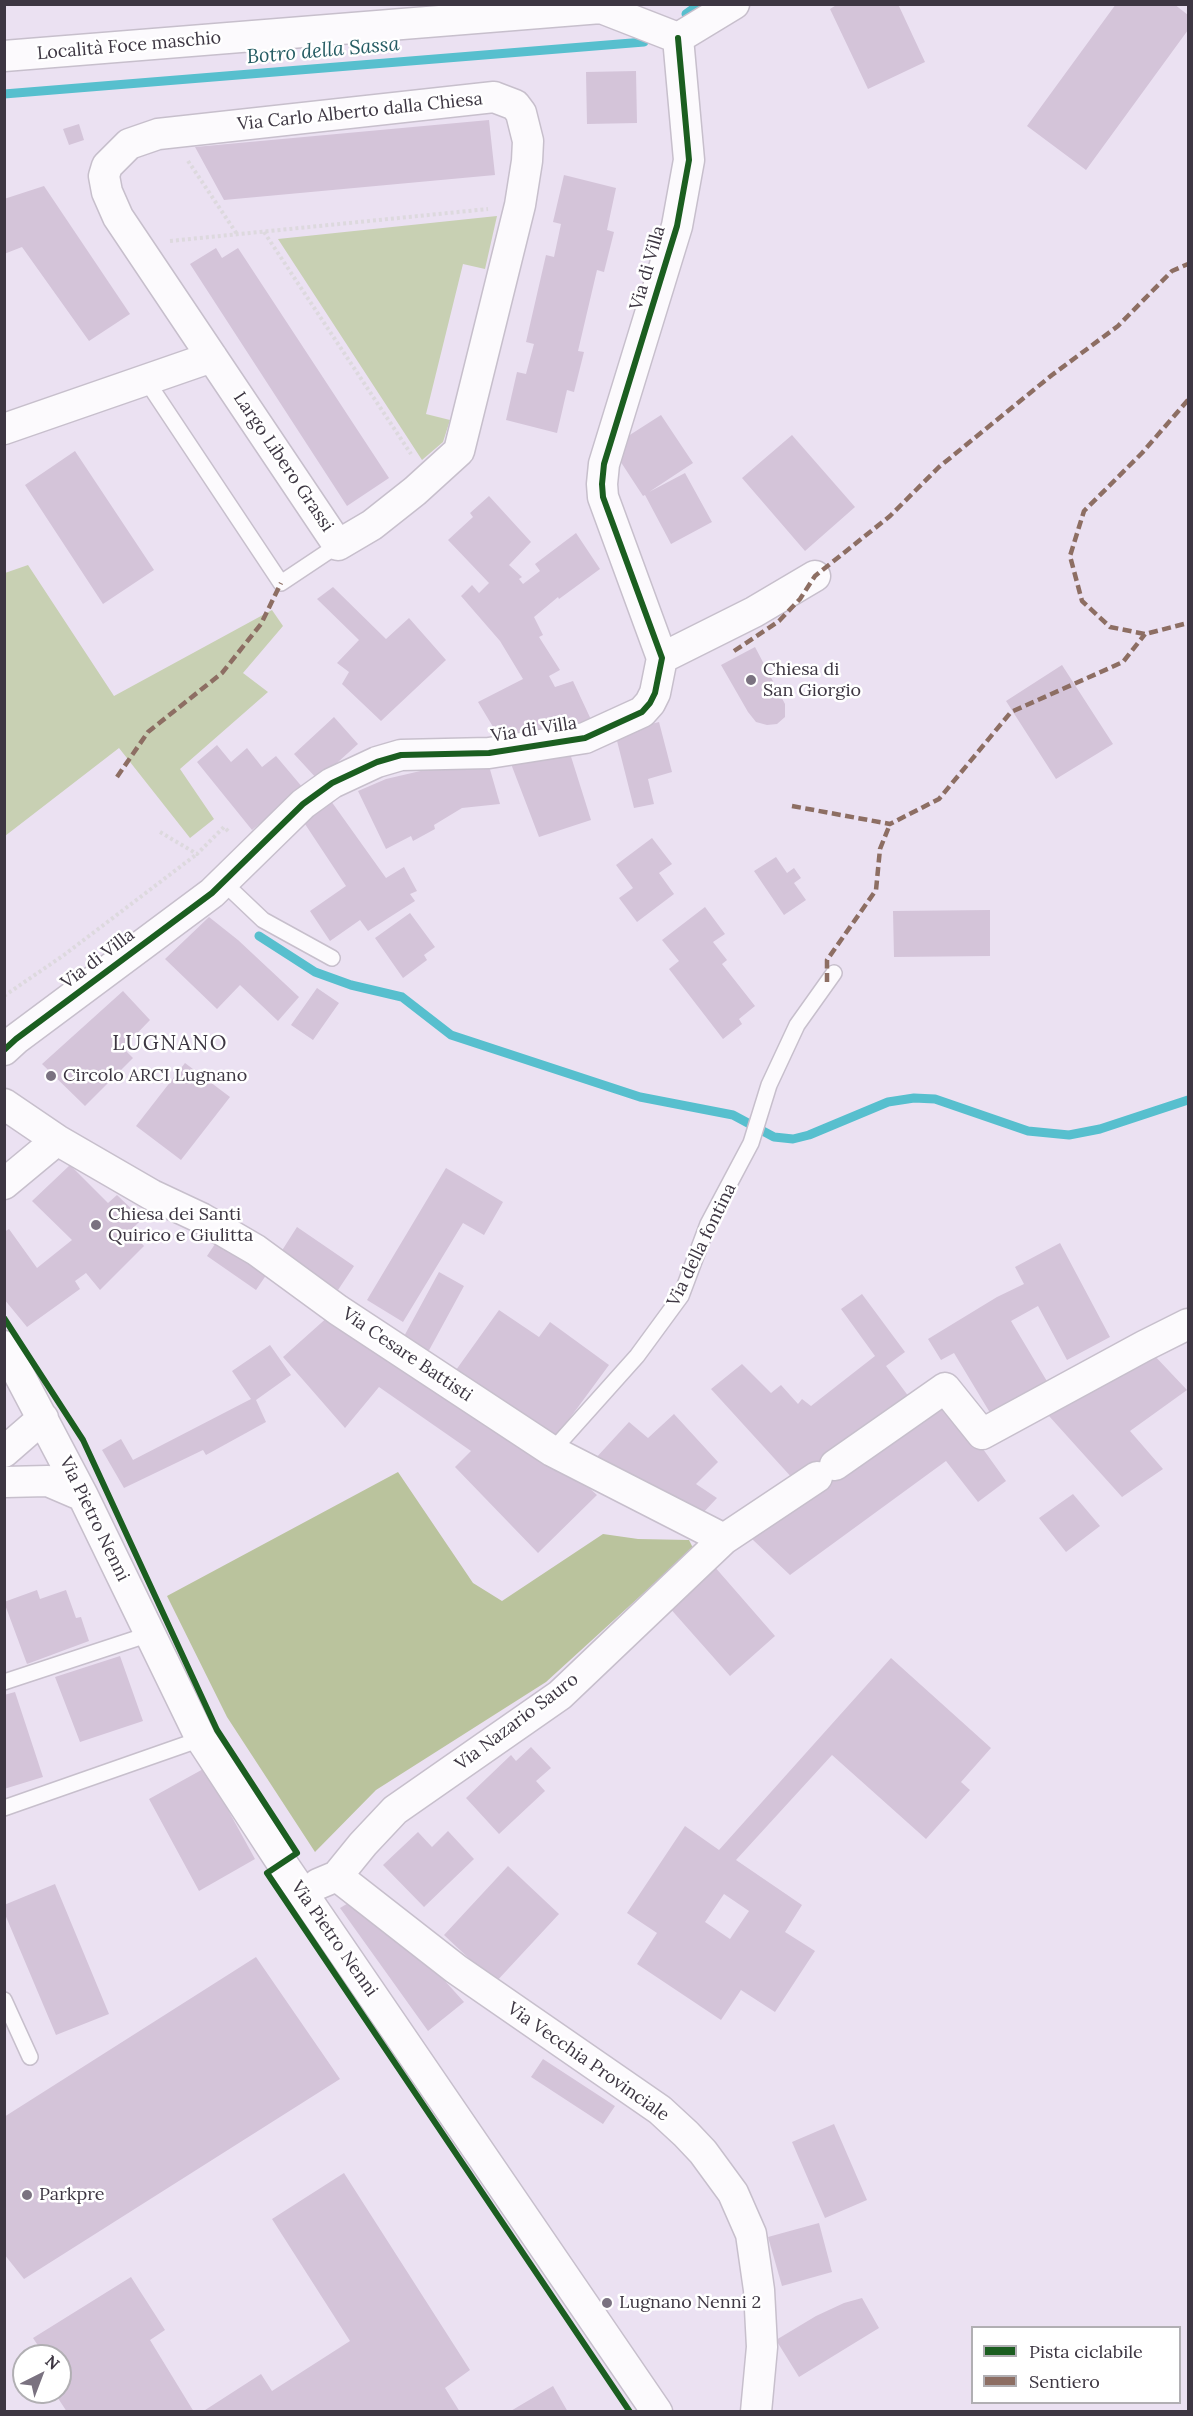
<!DOCTYPE html>
<html>
<head>
<meta charset="utf-8">
<style>
	body { margin:0 }
	#map { position:relative; width:1193px; height:2416px; overflow:hidden; background:#ebe1f2; font-family:Lora,serif }
	canvas { display:block }
	.frame { position:absolute; inset:0; border:6px solid #3d3642; pointer-events:none }
	.legend { position:absolute; left:971px; top:2326px; width:210px; height:78px; box-sizing:border-box; background:#fff; border:2px solid #b1afb3; margin:0; padding:8px 10px; list-style:none; font-size:18px; color:#3d3642 }
	.legend li { display:flex; align-items:center; gap:12px; height:30px }
	.legend b { width:30px; border:2px solid #b1afb3 }
	.north { position:absolute; left:12px; top:2344px; width:60px; height:60px; box-sizing:border-box; background:#fff; border:2px solid #b1afb3; border-radius:50%; rotate:42deg; font-size:16px; font-weight:700; line-height:24px; text-align:center; color:#3d3642 }
	.north::after { content:''; display:block; margin:auto; width:21px; height:27px; background:#7a7280; clip-path:polygon(50% 0,100% 100%,50% 72%,0 100%) }
</style>
</head>
<body>
<div id="map">
<canvas width="1193" height="2416"></canvas>
<div class="frame"></div>
<ul class="legend">
<li><b style="height:8px;background:#1b5e20"></b>Pista ciclabile</li>
<li><b style="height:8px;background:#8d6e63"></b>Sentiero</li>
</ul>
<div class="north">N</div>
</div>
<script>
const g = document.querySelector('canvas').getContext('2d');
g.lineJoin = 'round';
function fill(path, color) {
  g.fillStyle = color;
  g.fill(path, 'evenodd');
}
function toPath(rows) {
  const path = new Path2D();
  for (const r of rows) {
    path.moveTo(r[0], r[1]);
    for (let i = 2; i < r.length; i += 2) path.lineTo(r[i], r[i + 1]);
  }
  return path;
}
function trace(path, color, width, dash) {
  g.strokeStyle = color;
  g.lineWidth = width;
  g.lineCap = dash ? 'butt' : 'round';
  g.setLineDash(dash || []);
  g.stroke(path);
}
function drawText(font, color, halo, rows, align = 'center') {
  g.font = font + ' Lora,serif';
  g.lineWidth = 5;
  g.setLineDash([]);
  g.textBaseline = 'middle';
  g.strokeStyle = halo;
  g.fillStyle = color;
  for (const [text, x, y, turn = 0] of rows) {
    g.save();
    g.translate(x, y);
    g.rotate((+turn || 0) * Math.PI / 180);
    g.textAlign = isNaN(turn) ? turn : align;
    if (halo) g.strokeText(text, 0, 0);
    g.fillText(text, 0, 0);
    g.restore();
  }
}
fill(toPath([
	[497,216,485,269,463,264,426,414,450,420,443,442,422,460,278,239],
	[28,565,114,696,272,610,283,626,243,673,268,692,180,769,214,819,190,838,119,748,5,836,5,573]
]), '#c8d0b3');
fill(toPath([
	[398,1472,473,1583,502,1601,603,1534,638,1539,689,1540,693,1548,546,1682,376,1790,315,1852,227,1717,167,1596]
]), '#bac39d');
trace(toPath([
	[686,14,700,4],
	[4,94,644,42],
	[259,936,315,972,351,985,402,997,451,1035,640,1097,733,1115,774,1137,793,1139,809,1135,888,1102,914,1098,935,1099,1028,1131,1069,1135,1100,1129,1188,1100]
]), '#57bfce', 9);
fill(toPath([
	[838,4,898,4,925,62,868,89,830,9],
	[1116,4,1174,4,1188,15,1188,30,1086,170,1027,126],
	[636,71,637,123,587,124,586,72],
	[489,120,495,175,224,200,195,147],
	[79,124,84,140,69,145,63,129],
	[564,175,616,188,607,230,614,232,604,272,597,270,578,351,584,352,574,392,567,390,557,433,506,420,517,372,526,374,534,344,526,342,546,255,554,257,561,224,553,222],
	[44,186,130,314,89,341,22,247,4,254,4,199],
	[216,248,222,258,238,248,389,478,347,506,190,264],
	[661,415,693,463,649,492,685,473,712,522,671,544,645,495,643,496,611,447],
	[792,435,855,507,805,551,742,478],
	[75,451,154,570,103,604,25,485],
	[489,496,531,542,509,565,522,577,519,579,523,584,540,571,535,564,576,533,600,569,559,599,558,597,534,617,543,635,539,637,560,670,549,676,555,687,573,681,594,726,504,745,478,702,523,679,500,641,461,596,472,585,479,593,489,583,448,540,473,517,470,513],
	[333,587,386,639,409,618,446,660,381,721,342,684,349,672,337,663,359,640,317,599],
	[755,647,785,704,785,717,777,724,767,725,756,722,748,712,721,665],
	[1062,665,1113,744,1056,779,1006,701],
	[334,717,358,744,318,780,294,754],
	[659,722,672,772,648,779,654,804,634,808,615,733],
	[217,745,231,762,247,748,262,767,276,756,303,788,252,830,197,762],
	[568,747,591,820,539,837,508,756],
	[442,766,489,766,500,804,462,808,434,825,435,829,413,841,411,836,386,849,358,791,386,779],
	[331,801,386,878,404,867,417,891,410,894,415,901,368,931,360,920,330,941,310,911,346,886,303,821],
	[652,838,672,864,659,873,674,894,637,922,619,898,633,888,616,865],
	[776,857,787,873,794,868,801,878,794,883,806,900,784,915,754,871],
	[705,907,725,934,713,942,727,960,722,964,755,1006,739,1019,742,1024,723,1039,669,969,679,961,662,940],
	[990,910,990,956,894,957,893,911],
	[410,913,435,947,424,955,427,960,403,978,375,938],
	[209,917,238,940,299,997,278,1021,240,985,217,1009,165,959],
	[317,988,339,1003,313,1040,291,1025],
	[123,991,150,1020,123,1048,133,1058,85,1106,42,1064],
	[185,1063,230,1097,181,1160,136,1126],
	[70,1165,108,1203,117,1195,142,1219,130,1231,144,1246,100,1290,86,1273,75,1281,80,1289,27,1327,4,1299,4,1232,9,1229,37,1268,72,1240,32,1201],
	[446,1168,503,1202,484,1235,463,1223,403,1322,367,1300],
	[297,1227,354,1266,338,1290,281,1252],
	[219,1238,269,1271,256,1290,207,1256],
	[1060,1243,1110,1337,1067,1360,1038,1306,1011,1321,1051,1388,995,1421,954,1353,941,1360,928,1339,997,1297,1024,1284,1015,1267],
	[439,1272,464,1286,427,1354,402,1340],
	[862,1294,905,1352,886,1366,909,1397,840,1478,950,1403,1006,1481,978,1502,946,1461,790,1575,752,1539,828,1487,813,1466,794,1480,711,1389,742,1364,771,1393,781,1385,798,1404,802,1399,811,1406,875,1356,841,1309],
	[499,1310,539,1337,550,1322,609,1365,556,1437,456,1370],
	[330,1315,556,1458,597,1495,538,1553,455,1467,471,1451,379,1387,345,1428,283,1357],
	[270,1345,291,1375,256,1400,266,1422,206,1455,203,1450,124,1488,102,1450,121,1439,133,1460,251,1399,232,1371],
	[1152,1353,1187,1390,1130,1431,1163,1469,1122,1497,1049,1416],
	[674,1414,718,1462,696,1484,717,1498,701,1515,594,1460,629,1422,648,1438],
	[1073,1494,1100,1526,1066,1552,1039,1518],
	[714,1566,775,1636,730,1676,668,1606],
	[37,1590,40,1599,66,1590,76,1618,81,1617,89,1641,27,1664,4,1602],
	[120,1656,143,1721,80,1742,55,1677],
	[891,1658,991,1748,961,1782,970,1790,926,1839,832,1755,736,1860,802,1905,785,1932,815,1951,775,2012,741,1990,721,2020,637,1964,657,1933,627,1913,685,1826,719,1850],
	[724,1894,749,1911,730,1939,705,1922],
	[15,1692,43,1777,4,1789,4,1695],
	[531,1747,551,1768,536,1781,545,1791,499,1834,466,1798,511,1755,516,1761],
	[205,1768,255,1859,199,1891,149,1799],
	[448,1831,474,1859,424,1907,383,1865,418,1832,432,1847],
	[508,1866,559,1914,495,1983,444,1935],
	[55,1884,109,2014,56,2035,4,1912,4,1905],
	[350,1902,415,1954,445,1981,464,2002,428,2031,340,1908],
	[256,1957,340,2079,24,2279,4,2254,4,2117],
	[543,2059,615,2106,603,2124,531,2077],
	[834,2124,867,2200,825,2218,792,2142],
	[344,2173,470,2370,445,2388,460,2412,202,2412,261,2374,272,2391,350,2341,272,2219],
	[819,2223,832,2272,782,2286,768,2237],
	[131,2277,165,2330,150,2340,194,2412,67,2412,54,2392,60,2392,60,2356,45,2356,33,2338],
	[862,2298,879,2328,799,2377,776,2340,816,2316,844,2303],
	[553,2386,568,2412,509,2412]
]), '#d4c4d9');
const service = toPath([
	[146,380,281,583,338,545],
	[223,882,263,920,332,958],
	[552,1451,637,1356,681,1296,708,1224,751,1143,769,1085,797,1025,834,973],
	[4,1682,150,1634],
	[4,1808,201,1739],
	[4,2000,30,2057]
]);
const minor = toPath([
	[678,38,734,4],
	[4,56,601,8,678,38],
	[494,97,515,105,521,113,528,141,527,161,520,205,459,451,415,491,372,525,338,545,118,217,107,192,104,176,107,166,129,144,158,134,494,97],
	[4,429,212,357],
	[662,658,754,612,815,576],
	[4,1050,16,1039,212,893,303,804,332,783,377,762,401,755,489,753,585,738,642,712,650,703,655,693,662,658,603,497,602,484,604,464,677,226,689,160,678,38],
	[4,1104,57,1140],
	[4,1184,57,1140,152,1195,201,1218,256,1250,338,1310,552,1451,724,1539],
	[4,1346,83,1496,201,1739,282,1863,657,2412],
	[4,1452,43,1418],
	[835,1465,945,1388,982,1434,1144,1346,1188,1324],
	[5,1482,48,1481,83,1496],
	[337,1876,456,1969,660,2110,686,2134,703,2152,733,2193,751,2234,759,2290,762,2347,756,2412],
	[318,1884,337,1876,363,1844,395,1810,560,1695,724,1539,817,1477]
]);
trace(service, '#c7bfcc', 18);
trace(minor, '#c7bfcc', 33);
trace(toPath([
	[188,161,237,234],
	[264,232,411,454],
	[170,241,488,209],
	[160,832,197,854,224,827,230,833],
	[4,996,64,955,197,854]
]), '#ddd9de', 4, [3, 3]);
trace(service, '#fcfafd', 15);
trace(minor, '#fcfafd', 30);
trace(toPath([
	[1188,400,1142,453,1084,511,1070,556,1082,601,1110,627,1145,634,1188,623],
	[734,651,779,621,800,599,815,576,890,516,939,467,1052,375,1118,326,1172,271,1188,264],
	[117,777,148,732,222,673,261,624,281,583],
	[792,806,890,824,939,799,1011,712,1123,662,1145,634],
	[827,982,827,960,876,890,880,849,890,824]
]), '#8d6e63', 4.5, [9, 4.5]);
trace(toPath([
	[4,1050,16,1039,212,893,303,804,332,783,377,762,401,755,489,753,585,738,642,712,650,703,655,693,662,658,603,497,602,484,604,464,677,226,689,160,678,38],
	[4,1318,83,1440,217,1730,297,1853,267,1873,630,2412]
]), '#1b5e20', 6);
for (const [x, y, r, color] of [
	[751,680,6,"#7a7280"],
	[51,1076,6,"#7a7280"],
	[96,1225,6,"#7a7280"],
	[27,2195,6,"#7a7280"],
	[607,2303,6,"#7a7280"]
]) {
  const dot = new Path2D();
  dot.arc(x, y, r, 0, 2 * Math.PI);
  g.fillStyle = color;
  g.fill(dot);
  trace(dot, '#fff', 2);
}
drawText('18px', '#3d3642', '#fff', [
	["Località Foce maschio",129,46,-5],
	["Via Carlo Alberto dalla Chiesa",360,112,-6],
	["Via di Villa",648,268,-74],
	["Largo Libero Grassi",283,462,56],
	["Via di Villa",534,730,-9],
	["Via di Villa",98,959,-37],
	["Via della fontina",702,1245,-64],
	["Via Cesare Battisti",407,1355,34],
	["Via Pietro Nenni",94,1519,64],
	["Via Nazario Sauro",517,1722,-37],
	["Via Pietro Nenni",334,1939,55],
	["Via Vecchia Provinciale",588,2062,35]
]);
drawText('18px', '#3d3642', '#fff', [
	["Chiesa di",763,670],
	["San Giorgio",763,691],
	["Circolo ARCI Lugnano",63,1076],
	["Chiesa dei Santi",108,1215],
	["Quirico e Giulitta",108,1236],
	["Parkpre",39,2195],
	["Lugnano Nenni 2",619,2303]
], 'left');
drawText('italic 20px', '#265d64', '#fff', [
	["Botro della Sassa",323,51,-5]
]);
g.letterSpacing = '1.5px';
drawText('21px', '#3d3642', '#fff', [
	["LUGNANO",170,1044]
]);
g.letterSpacing = '0px';
</script>
</body>
</html>
